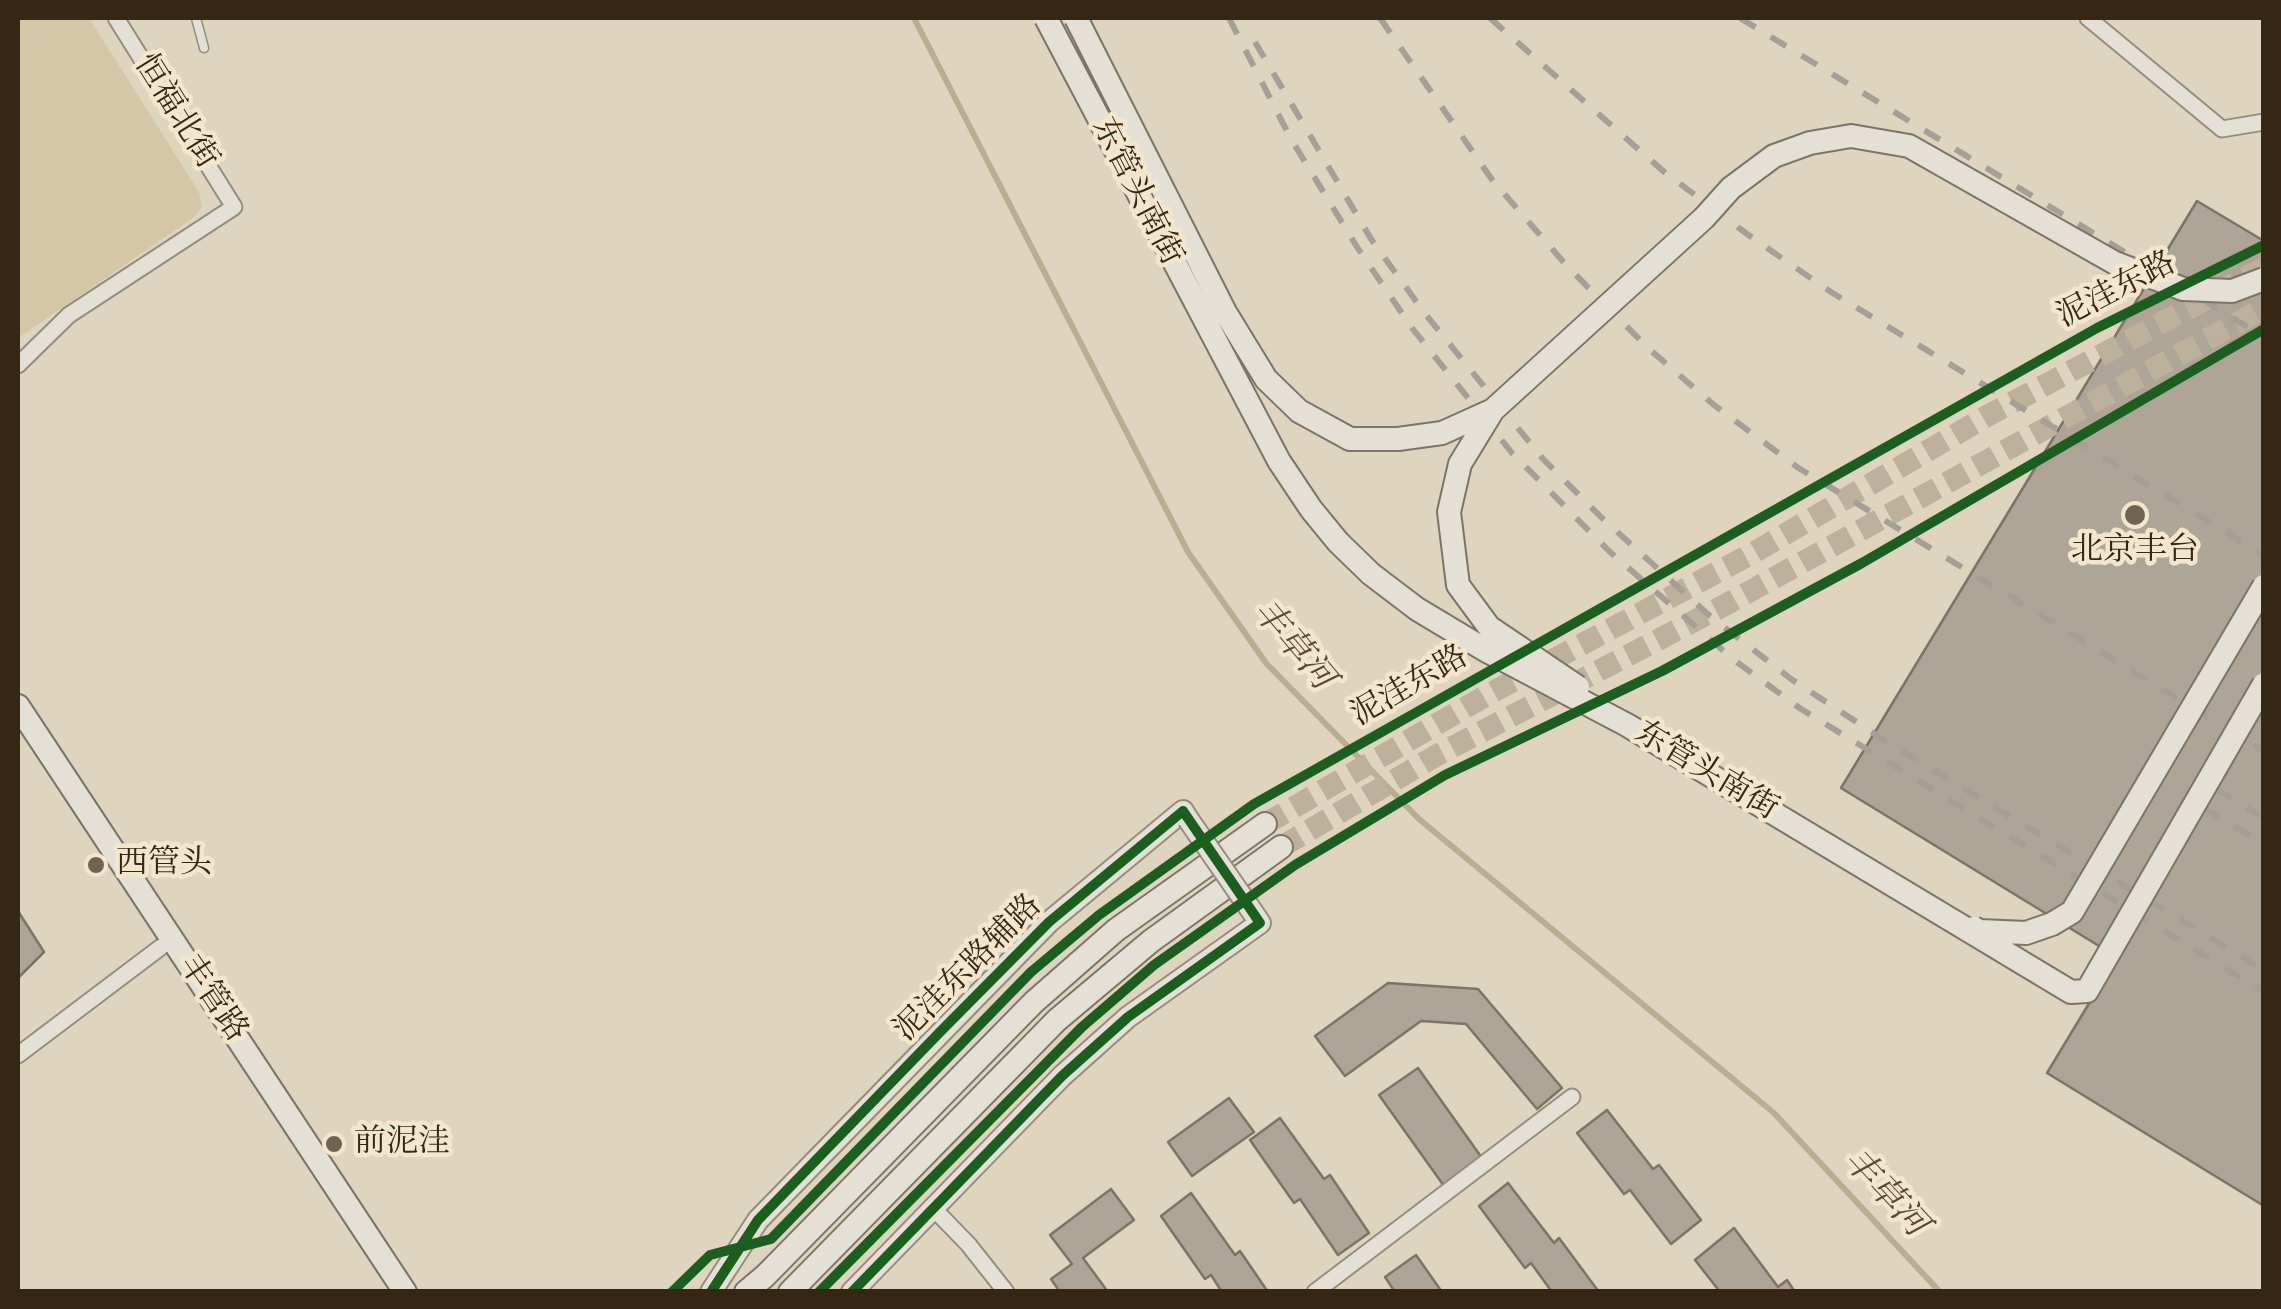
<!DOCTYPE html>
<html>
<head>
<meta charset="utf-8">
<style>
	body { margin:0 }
	#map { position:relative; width:2281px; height:1309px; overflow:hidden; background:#dfd4be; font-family:Cardo,serif }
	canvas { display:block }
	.frame { position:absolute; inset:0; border:20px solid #352714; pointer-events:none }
</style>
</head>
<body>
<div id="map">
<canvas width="2281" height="1309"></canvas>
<div class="frame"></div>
</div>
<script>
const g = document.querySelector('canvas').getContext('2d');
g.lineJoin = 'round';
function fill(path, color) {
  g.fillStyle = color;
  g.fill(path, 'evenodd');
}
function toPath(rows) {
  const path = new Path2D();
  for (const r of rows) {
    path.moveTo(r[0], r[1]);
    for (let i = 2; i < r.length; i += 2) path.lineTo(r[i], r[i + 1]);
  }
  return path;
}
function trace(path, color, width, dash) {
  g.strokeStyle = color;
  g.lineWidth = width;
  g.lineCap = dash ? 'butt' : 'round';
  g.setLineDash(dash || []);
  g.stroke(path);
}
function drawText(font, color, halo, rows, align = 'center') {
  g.font = font + ' Cardo,"Noto Serif SC",serif';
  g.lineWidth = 9;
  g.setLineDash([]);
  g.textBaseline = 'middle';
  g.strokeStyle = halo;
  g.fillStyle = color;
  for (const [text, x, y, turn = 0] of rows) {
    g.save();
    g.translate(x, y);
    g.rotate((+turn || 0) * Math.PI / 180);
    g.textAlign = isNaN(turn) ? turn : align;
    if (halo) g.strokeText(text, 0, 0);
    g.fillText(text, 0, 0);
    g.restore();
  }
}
fill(toPath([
	[18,18,89,18,199,192,202,207,193,218,18,338]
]), '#d5c6a8');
trace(toPath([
	[914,18,1188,552,1266,663,1419,819,1774,1113,1940,1292]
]), '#bdad90', 6);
const building = toPath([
	[2197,201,2264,241,2264,1206,2047,1073,2117,957,1841,788,2197,201],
	[18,911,44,952,18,978,18,911],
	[1388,983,1478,989,1562,1088,1537,1109,1466,1024,1421,1021,1345,1076,1315,1036,1388,983],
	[1418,1068,1482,1158,1444,1186,1379,1095,1418,1068],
	[1229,1098,1254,1132,1192,1176,1168,1142,1229,1098],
	[1607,1110,1653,1169,1659,1165,1701,1220,1671,1244,1630,1190,1624,1194,1577,1133,1607,1110],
	[1280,1118,1324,1179,1330,1175,1369,1233,1338,1255,1300,1199,1294,1203,1250,1140,1280,1118],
	[1508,1183,1554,1243,1559,1238,1599,1292,1552,1292,1531,1263,1525,1268,1479,1206,1508,1183],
	[1111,1189,1134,1220,1083,1258,1108,1292,1060,1292,1051,1279,1072,1264,1050,1235,1111,1189],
	[1191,1193,1235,1255,1240,1251,1268,1292,1222,1292,1211,1275,1205,1279,1161,1216,1191,1193],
	[1734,1228,1778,1287,1787,1280,1795,1292,1720,1292,1695,1260,1734,1228],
	[1416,1255,1442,1292,1395,1292,1385,1277,1416,1255]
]);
fill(building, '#aea596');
trace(building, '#7b7467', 2.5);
trace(toPath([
	[1265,824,1487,695,1753,553,1987,416,2264,268],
	[1281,847,1439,754,1725,605,2264,308]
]), '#bdb19c', 22, [22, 11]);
const service = toPath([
	[196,18,204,48]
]);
const minor = toPath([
	[2088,18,2222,129,2264,122],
	[18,365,69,315,234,207,116,18],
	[18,1055,161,947],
	[933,1208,968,1244,1006,1292],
	[1315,1292,1572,1097]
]);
const tertiary = toPath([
	[711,1292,758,1220,1049,922,1183,811,1188,819],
	[852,1292,1062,1076,1128,1017,1260,923,1249,907]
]);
const secondary = toPath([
	[18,706,405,1292],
	[746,1292,765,1276,1034,1002,1116,930,1265,824],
	[790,1292,1057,1020,1151,941,1281,847]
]);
trace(service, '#948c7d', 11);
trace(minor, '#948c7d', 19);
trace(tertiary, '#948c7d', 24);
trace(secondary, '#7b7467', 26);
trace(service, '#e5e0d5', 8);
trace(minor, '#e5e0d5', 15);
trace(tertiary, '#e5e0d5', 20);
trace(secondary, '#e5e0d5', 22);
trace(toPath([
	[1229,18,1291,139,1357,247,1412,328,1512,453,1609,551,1734,660,1801,709,2264,992],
	[1380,18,1493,181,1567,266,1648,348,1714,405,1797,467,2264,751],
	[1490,18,1663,171,1747,234,1831,292,2264,555],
	[1740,18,2264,337],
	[1255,42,1371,239,1426,315,1543,459,1603,519,1710,616,1791,679,1887,742,2264,970],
	[2216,789,2264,818],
	[2204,808,2264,844]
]), '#a59f95', 6, [18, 18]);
const tertiaryBridge = toPath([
	[1188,819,1249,907]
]);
const secondaryBridge = toPath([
	[1046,18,1279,461,1311,509,1338,542,1371,574,1417,609,1487,651,1627,725,2071,992,2087,991,2264,684],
	[1076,18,1225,312,1266,379,1299,411,1350,439,1398,439,1442,433,1493,410],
	[1578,687,1489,627,1458,585,1449,512,1460,464,1493,410,1704,218,1731,188,1774,156,1810,143,1851,136,1909,146,2115,263,2183,289,2232,291,2264,279],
	[1974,928,1980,931,2026,933,2052,924,2072,912,2264,586]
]);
trace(tertiaryBridge, '#948c7d', 24, []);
trace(secondaryBridge, '#7b7467', 26, []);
trace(tertiaryBridge, '#e5e0d5', 20);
trace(secondaryBridge, '#e5e0d5', 22);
trace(toPath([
	[672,1292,710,1255,771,1239,1031,972,1099,915,1254,804,2097,328,2264,245],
	[711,1292,758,1220,940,1032,1049,922,1183,811,1260,923,1128,1017,1062,1076,852,1292],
	[819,1292,1082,1027,1154,965,1295,865,1445,775,1662,671,1862,563,2264,329]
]), '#1b5e20', 10);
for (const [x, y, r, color] of [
	[2135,515,12,"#706450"],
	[96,865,10,"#706450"],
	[334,1144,10,"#706450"]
]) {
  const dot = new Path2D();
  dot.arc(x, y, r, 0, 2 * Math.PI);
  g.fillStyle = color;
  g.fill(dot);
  trace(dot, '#f3e6cc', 4);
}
drawText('32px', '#352714', '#f3e6cc', [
	["恒福北街",175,112,58],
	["东管头南街",1136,192,63],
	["泥洼东路",2117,291,-27],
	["泥洼东路",1410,687,-30],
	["东管头南街",1706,772,31],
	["泥洼东路辅路",969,969,-45],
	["丰管路",212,999,56]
]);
drawText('32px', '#352714', '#f3e6cc', [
	["北京丰台",2135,552,"center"],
	["西管头",116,865],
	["前泥洼",354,1144]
], 'left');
drawText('italic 35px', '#594a33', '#f3e6cc', [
	["丰草河",1292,646,50],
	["丰草河",1884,1194,47]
]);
</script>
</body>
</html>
